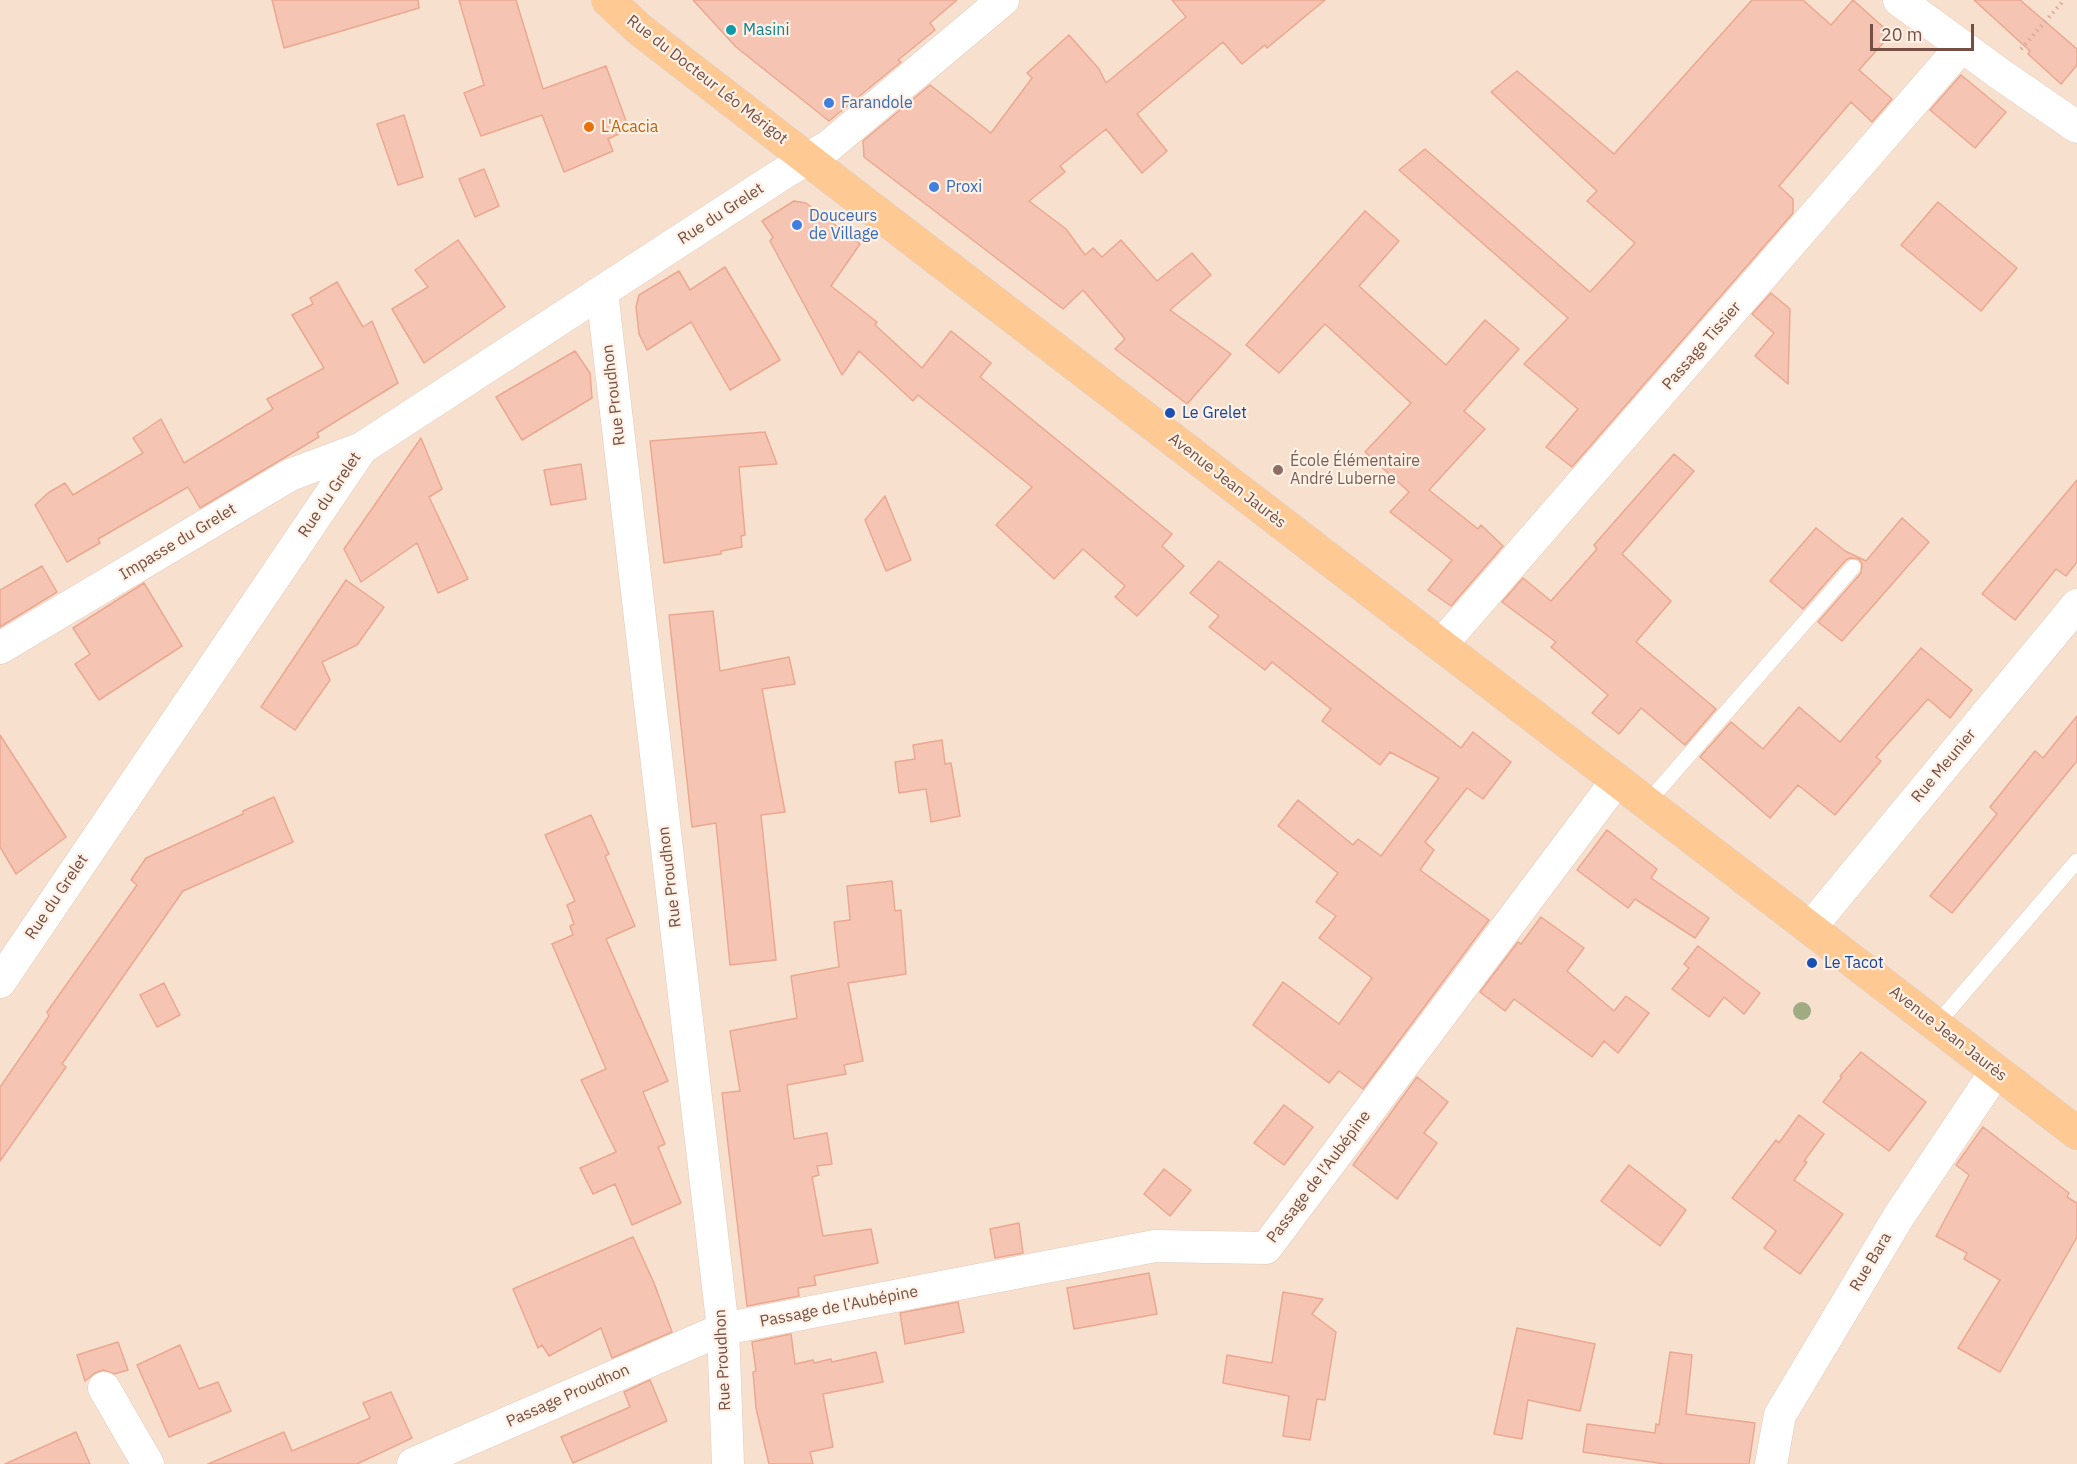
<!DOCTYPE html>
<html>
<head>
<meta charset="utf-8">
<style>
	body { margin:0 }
	#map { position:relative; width:2077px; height:1464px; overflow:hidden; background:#feeddd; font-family:"IBM Plex Sans",sans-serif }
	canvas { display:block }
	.scale { position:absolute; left:1870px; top:24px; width:104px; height:27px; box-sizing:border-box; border:3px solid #754f44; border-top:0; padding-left:8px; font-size:18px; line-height:21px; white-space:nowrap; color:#754f44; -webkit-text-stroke:4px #fff1e5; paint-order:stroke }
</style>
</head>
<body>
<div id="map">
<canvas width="2077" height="1464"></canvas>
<div class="scale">20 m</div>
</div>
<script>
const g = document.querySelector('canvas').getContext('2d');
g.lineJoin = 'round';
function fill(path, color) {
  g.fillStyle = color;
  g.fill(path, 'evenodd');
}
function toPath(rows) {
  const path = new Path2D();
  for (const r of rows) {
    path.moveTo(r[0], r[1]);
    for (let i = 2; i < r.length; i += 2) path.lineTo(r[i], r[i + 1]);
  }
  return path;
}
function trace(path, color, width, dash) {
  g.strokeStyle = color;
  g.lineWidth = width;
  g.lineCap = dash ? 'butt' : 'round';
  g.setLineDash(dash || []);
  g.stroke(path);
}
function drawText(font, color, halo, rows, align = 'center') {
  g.font = font + ' "IBM Plex Sans",sans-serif';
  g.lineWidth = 4.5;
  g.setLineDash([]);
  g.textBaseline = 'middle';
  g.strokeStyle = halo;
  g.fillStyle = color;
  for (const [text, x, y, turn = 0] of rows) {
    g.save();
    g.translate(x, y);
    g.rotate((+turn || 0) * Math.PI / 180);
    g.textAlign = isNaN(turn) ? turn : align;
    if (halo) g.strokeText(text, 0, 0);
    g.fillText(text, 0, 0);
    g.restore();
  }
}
fill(toPath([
	[0,0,2077,0,2077,1464,0,1464]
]), '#f8e0ce');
const building = toPath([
	[272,0,418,0,419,8,284,48,272,0],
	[459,0,516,0,543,89,606,66,629,129,608,139,613,151,564,172,542,115,481,136,464,93,484,85,459,0],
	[693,0,957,0,930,23,935,30,898,60,901,62,829,121,736,47,693,0],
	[1172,0,1325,0,1267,48,1265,45,1242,64,1223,42,1137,114,1167,151,1142,173,1106,129,1060,166,1065,172,1029,201,1066,229,1085,255,1093,248,1102,257,1121,240,1157,281,1192,253,1211,275,1170,310,1231,354,1187,404,1115,349,1125,339,1083,290,1063,309,864,157,863,141,930,85,991,133,1032,78,1027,73,1069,35,1099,69,1106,83,1186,17,1172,0],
	[1752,0,1803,0,1831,25,1853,0,1891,34,1859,70,1892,99,1872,122,1851,102,1779,186,1793,199,1793,213,1572,467,1546,447,1578,409,1524,364,1568,318,1399,170,1425,149,1590,292,1635,243,1587,201,1597,191,1491,92,1517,71,1614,154,1752,0],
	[1974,0,2020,0,2077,49,2077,65,2061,84,2028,54,2030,51,1974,0],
	[1961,75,2006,112,1975,148,1930,110,1961,75],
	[404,115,423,177,398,185,377,124,404,115],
	[484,169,499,206,475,217,459,179,484,169],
	[794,201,806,203,860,244,831,286,877,322,875,325,922,368,951,331,991,363,980,377,1172,534,1162,546,1184,566,1137,616,1115,597,1125,586,1083,549,1054,579,996,525,1032,487,918,395,913,401,859,351,842,375,770,241,773,237,762,221,794,201],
	[1938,202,2017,268,1981,311,1901,245,1938,202],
	[1365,211,1399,241,1359,286,1446,365,1485,320,1519,349,1464,411,1485,429,1429,490,1478,529,1481,525,1503,546,1451,606,1428,590,1452,560,1390,512,1409,492,1365,452,1411,403,1325,324,1279,373,1246,345,1365,211],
	[458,240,505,307,424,363,392,309,428,287,415,270,458,240],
	[725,267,780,360,730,390,691,322,647,350,639,334,636,307,639,295,679,271,690,290,725,267],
	[337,282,363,327,372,321,398,383,317,433,319,437,200,508,188,487,98,539,100,543,67,562,35,505,48,493,65,483,73,495,143,453,133,438,161,419,184,463,273,409,267,399,324,368,292,315,313,304,310,298,337,282],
	[1771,293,1790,309,1788,384,1755,356,1774,333,1752,314,1771,293],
	[575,351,590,373,592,398,522,440,496,397,575,351],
	[765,432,777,464,739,467,745,535,741,536,742,547,721,551,721,554,664,563,650,441,765,432],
	[421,438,442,489,429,497,468,579,438,593,417,543,361,582,344,549,421,438],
	[1674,454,1694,471,1622,554,1671,601,1636,642,1716,709,1685,745,1641,708,1619,734,1606,724,1592,713,1608,695,1551,647,1556,642,1502,602,1523,578,1551,601,1597,549,1594,545,1674,454],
	[581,464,586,499,551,505,544,470,581,464],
	[2077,480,2077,562,2066,576,2056,569,2015,620,1982,594,2077,480],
	[885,496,911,560,886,571,865,520,885,496],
	[1902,518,1929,542,1842,641,1818,622,1861,573,1862,564,1859,559,1850,558,1846,560,1803,609,1770,581,1816,528,1845,551,1866,561,1902,518],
	[1219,561,1461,748,1473,732,1511,762,1483,799,1467,788,1425,842,1434,850,1420,870,1489,920,1363,1089,1339,1071,1329,1083,1253,1025,1283,982,1339,1024,1372,978,1319,938,1336,916,1316,902,1338,873,1278,826,1298,800,1353,845,1358,839,1381,856,1439,778,1390,752,1380,765,1322,721,1331,709,1272,662,1265,670,1209,627,1219,616,1190,593,1219,561],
	[42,566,57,592,0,627,0,590,42,566],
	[346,580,384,607,357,645,322,662,330,680,295,730,261,707,346,580],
	[144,583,182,646,99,700,75,664,90,654,73,628,144,583],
	[713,611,720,671,789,657,795,684,762,689,785,812,761,815,776,960,730,965,716,823,692,827,669,615,713,611],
	[1921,648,1972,690,1950,718,1928,699,1876,757,1881,761,1835,815,1798,785,1770,818,1700,757,1731,722,1763,749,1799,707,1840,742,1921,648],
	[2077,716,2077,761,1952,913,1930,896,1997,814,1990,807,2035,751,2043,758,2077,716],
	[0,735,66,837,16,874,0,847,0,735],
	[942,740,945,764,951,763,960,816,931,822,926,789,899,793,895,762,915,759,913,745,942,740],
	[274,797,293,842,183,891,62,1064,66,1067,0,1161,0,1087,49,1016,47,1012,137,885,131,880,146,858,243,814,243,811,274,797],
	[591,815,609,854,605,856,635,926,606,939,668,1081,643,1092,665,1144,658,1147,681,1203,632,1225,615,1184,593,1194,580,1168,616,1152,581,1080,606,1069,552,944,573,935,570,926,574,924,567,905,575,901,545,835,591,815],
	[1607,830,1657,869,1651,878,1709,918,1695,938,1635,899,1628,908,1577,870,1607,830],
	[892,881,895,911,901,910,906,974,848,983,863,1061,844,1065,846,1074,787,1085,794,1139,827,1133,832,1164,817,1166,819,1175,812,1177,823,1236,871,1229,878,1263,814,1276,816,1285,798,1288,799,1296,747,1306,722,1093,740,1091,730,1031,797,1018,791,976,839,967,834,922,850,920,847,886,892,881],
	[1541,917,1584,948,1567,971,1614,1011,1626,996,1649,1013,1618,1053,1604,1041,1592,1057,1514,999,1505,1011,1480,992,1518,942,1521,944,1541,917],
	[1698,946,1760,993,1744,1014,1724,997,1709,1017,1672,989,1689,968,1684,964,1698,946],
	[164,983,180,1015,157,1027,140,995,164,983],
	[1861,1052,1926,1102,1889,1151,1823,1102,1842,1077,1840,1076,1861,1052],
	[1417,1077,1448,1102,1424,1133,1437,1143,1397,1199,1353,1165,1417,1077],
	[1284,1105,1313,1127,1284,1165,1254,1143,1284,1105],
	[1799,1115,1824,1134,1804,1161,1807,1162,1794,1180,1843,1214,1800,1274,1764,1248,1776,1231,1732,1198,1776,1140,1779,1143,1799,1115],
	[1983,1127,2069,1193,2067,1197,2077,1203,2077,1237,2000,1372,1958,1348,2000,1280,1964,1259,1967,1253,1936,1236,1969,1175,1956,1165,1983,1127],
	[1629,1165,1686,1210,1660,1246,1601,1201,1629,1165],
	[1164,1169,1191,1190,1170,1216,1144,1194,1164,1169],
	[1019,1223,1023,1253,995,1258,990,1229,1019,1223],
	[633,1237,654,1283,672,1332,612,1358,601,1328,549,1356,542,1345,538,1348,513,1289,633,1237],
	[1149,1273,1157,1314,1074,1329,1067,1288,1149,1273],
	[1283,1292,1323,1299,1312,1314,1336,1332,1325,1400,1317,1399,1310,1440,1283,1436,1289,1396,1223,1383,1227,1355,1272,1363,1283,1292],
	[958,1302,964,1332,905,1344,900,1313,958,1302],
	[1517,1328,1595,1344,1580,1411,1528,1400,1522,1439,1494,1434,1517,1328],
	[791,1334,795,1364,813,1360,814,1363,831,1359,832,1362,876,1352,883,1382,823,1394,833,1447,810,1452,813,1464,769,1464,756,1408,753,1372,756,1371,752,1342,791,1334],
	[118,1342,128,1370,114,1374,103,1370,95,1373,85,1381,77,1355,118,1342],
	[180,1345,199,1389,218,1382,231,1411,169,1437,137,1365,180,1345],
	[1670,1352,1692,1355,1686,1414,1755,1423,1749,1464,1665,1464,1583,1452,1587,1424,1655,1433,1656,1424,1659,1425,1670,1352],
	[650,1380,667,1421,573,1463,561,1437,630,1407,624,1392,650,1380],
	[391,1392,412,1438,357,1464,208,1464,284,1432,292,1451,370,1418,363,1403,391,1392],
	[76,1432,90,1464,5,1464,76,1432]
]);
fill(building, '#f6c4b2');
trace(building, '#eaa891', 1.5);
const lane = toPath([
	[1647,803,1853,567],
	[1936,1025,2077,861]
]);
const street = toPath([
	[1899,0,2000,74,2077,127],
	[602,292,723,1329,728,1464],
	[1441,645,1962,46],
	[0,648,290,475,362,448],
	[1810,928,2077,605],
	[0,982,362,448,779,176,829,146,1003,0],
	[104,1388,148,1464],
	[413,1464,723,1329,1155,1246,1266,1248,1617,780],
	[1771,1464,1780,1415,1899,1216,1996,1071]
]);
const primary = toPath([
	[608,0,639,29,841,185,2077,1133]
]);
trace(lane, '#e4c9bb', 16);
trace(street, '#e4c9bb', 33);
trace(primary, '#dbd1ce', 34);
trace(toPath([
	[2021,49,2064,0]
]), '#daa896', 4, [1.5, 4.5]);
trace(lane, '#fff', 15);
trace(street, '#fff', 32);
trace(primary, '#ffc993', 33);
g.fillStyle = '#9fac82';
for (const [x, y] of [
	[1802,1011]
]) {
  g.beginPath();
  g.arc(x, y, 9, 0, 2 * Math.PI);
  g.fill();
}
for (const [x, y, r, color] of [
	[731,30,6,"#0f9aa8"],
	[829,103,6,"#3f7fe0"],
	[589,127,6,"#e8710a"],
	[934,187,6,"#3f7fe0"],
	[797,225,6,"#3f7fe0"],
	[1170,413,6,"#1a4fb4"],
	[1278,470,6,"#8d6e63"],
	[1812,963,6,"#1a4fb4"]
]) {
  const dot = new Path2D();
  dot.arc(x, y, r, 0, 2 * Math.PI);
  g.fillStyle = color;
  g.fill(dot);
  trace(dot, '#fff1e5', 2);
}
drawText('16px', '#0d838f', '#fff1e5', [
	["Masini",743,30]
], 'left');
drawText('16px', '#754f44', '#fff1e5', [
	["Rue du Docteur Léo Mérigot",707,80,38],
	["Rue du Grelet",721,214,-33],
	["Passage Tissier",1702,346,-49],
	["Rue Proudhon",614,395,-97],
	["Avenue Jean Jaurès",1227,481,38],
	["Rue du Grelet",330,495,-56],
	["Impasse du Grelet",178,542,-31],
	["Rue Meunier",1944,766,-50],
	["Rue Proudhon",670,877,-97],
	["Rue du Grelet",57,897,-56],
	["Avenue Jean Jaurès",1948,1034,38],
	["Passage de l'Aubépine",1319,1177,-53],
	["Rue Bara",1871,1262,-59],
	["Passage de l'Aubépine",839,1307,-11],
	["Rue Proudhon",723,1360,-93],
	["Passage Proudhon",568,1396,-24]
]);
drawText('16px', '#366cbe', '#fff1e5', [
	["Farandole",841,103],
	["Proxi",946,187],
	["Douceurs",809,216],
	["de Village",809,234]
], 'left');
drawText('16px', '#c56008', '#fff1e5', [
	["L'Acacia",601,127]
], 'left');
drawText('16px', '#164399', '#fff1e5', [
	["Le Grelet",1182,413],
	["Le Tacot",1824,963]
], 'left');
drawText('16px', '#785e54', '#fff1e5', [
	["École Élémentaire",1290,461],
	["André Luberne",1290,479]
], 'left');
</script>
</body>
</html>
